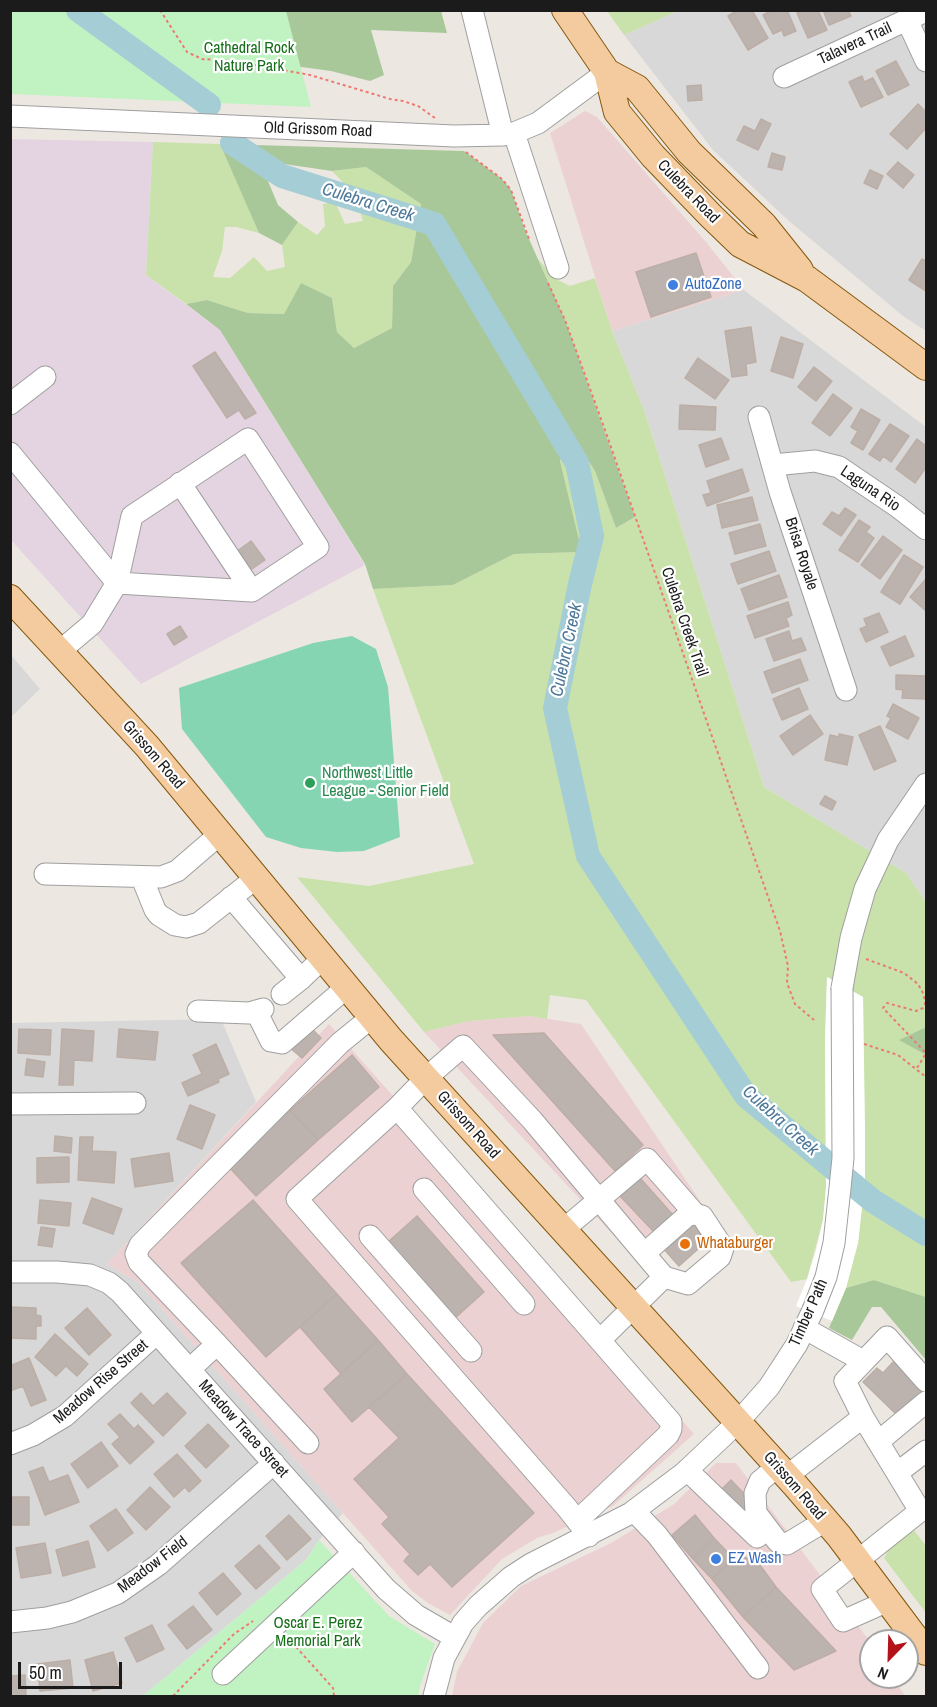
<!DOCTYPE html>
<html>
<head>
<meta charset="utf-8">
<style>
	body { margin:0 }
	#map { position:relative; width:937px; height:1707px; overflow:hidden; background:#ece8e1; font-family:"Archivo Narrow",sans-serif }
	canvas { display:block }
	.frame { position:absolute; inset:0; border:12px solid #1b1b1b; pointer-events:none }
	.north { position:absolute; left:859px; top:1629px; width:60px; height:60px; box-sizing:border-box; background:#fff; border:2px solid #a4a4a4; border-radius:50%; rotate:203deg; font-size:16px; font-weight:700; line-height:24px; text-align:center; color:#1b1b1b }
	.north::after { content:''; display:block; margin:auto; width:21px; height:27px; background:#b41219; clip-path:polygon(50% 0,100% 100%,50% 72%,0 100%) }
	.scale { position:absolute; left:18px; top:1662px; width:104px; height:27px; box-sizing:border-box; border:3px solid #1b1b1b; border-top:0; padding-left:8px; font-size:18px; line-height:21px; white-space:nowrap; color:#1b1b1b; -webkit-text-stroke:4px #fff; paint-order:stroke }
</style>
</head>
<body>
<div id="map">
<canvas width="937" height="1707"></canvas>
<div class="frame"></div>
<div class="north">N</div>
<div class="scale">50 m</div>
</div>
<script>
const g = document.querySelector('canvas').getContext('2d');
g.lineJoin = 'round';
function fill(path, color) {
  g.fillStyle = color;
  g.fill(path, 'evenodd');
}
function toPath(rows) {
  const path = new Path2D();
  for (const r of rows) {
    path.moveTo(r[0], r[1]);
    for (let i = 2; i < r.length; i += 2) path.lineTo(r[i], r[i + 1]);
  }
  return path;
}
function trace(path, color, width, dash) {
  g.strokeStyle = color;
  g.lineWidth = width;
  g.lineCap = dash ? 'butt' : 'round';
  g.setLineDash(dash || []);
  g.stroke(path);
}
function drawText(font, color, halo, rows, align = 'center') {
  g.font = font + ' "Archivo Narrow",sans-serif';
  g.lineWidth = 4.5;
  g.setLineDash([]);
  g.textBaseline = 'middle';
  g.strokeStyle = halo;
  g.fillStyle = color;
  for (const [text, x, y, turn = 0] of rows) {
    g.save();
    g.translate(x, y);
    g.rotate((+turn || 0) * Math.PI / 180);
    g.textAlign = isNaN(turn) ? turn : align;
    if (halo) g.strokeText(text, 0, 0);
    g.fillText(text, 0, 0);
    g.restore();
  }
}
fill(toPath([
	[678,11,926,11,926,331,903,316,789,221,713,150,624,35],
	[744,290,926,427,926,902,906,873,764,787,645,413,612,331],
	[11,655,40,689,11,717,10,717],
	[221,1019,256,1102,107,1264,139,1283,343,1513,319,1540,306,1560,143,1696,11,1696,10,1023]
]), '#d9d8d8');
fill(toPath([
	[585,111,597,117,706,242,744,290,612,331,550,133],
	[529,1016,581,1024,704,1207,634,1257,424,1032,469,1021],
	[329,1024,694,1434,613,1506,553,1533,537,1538,502,1559,450,1615,428,1603,412,1591,139,1283,107,1264],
	[716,1463,736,1463,871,1643,871,1677,893,1677,905,1696,452,1696,457,1672,483,1623,521,1586,613,1542,674,1504]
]), '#ecd1d2');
fill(toPath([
	[10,139,153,142,146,275,220,330,365,565,141,684,11,540]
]), '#e4d4e2');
fill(toPath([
	[607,11,678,11,624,35],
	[153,142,220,144,241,190,259,233,236,227,225,227,222,251,213,277,230,278,254,257,267,271,285,267,282,245,298,222,317,235,325,226,323,204,335,202,345,224,363,221,355,195,332,171,366,167,421,204,411,262,393,286,392,328,354,348,337,332,332,298,301,284,284,314,248,313,207,300,186,304,146,275],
	[538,259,556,279,570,286,595,278,612,331,645,413,764,787,906,873,926,902,926,1027,900,1040,926,1055,926,1297,874,1280,846,1288,858,1243,865,1180,863,997,827,977,825,1041,826,1188,823,1220,807,1279,791,1282,586,1000,550,995,547,1019,529,1016,469,1021,424,1032,297,877,369,886,474,864,373,589,453,585,514,554,582,552,560,461,571,433,595,471,616,528,635,517,565,320],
	[914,1530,926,1546,926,1613,884,1558,890,1547]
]), '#c9e2ab');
fill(toPath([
	[246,11,441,11,447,33,371,30,384,75,370,81,331,71,294,66],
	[220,144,464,151,502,179,511,190,525,230,565,320,635,517,616,528,595,471,571,434,560,461,582,552,514,554,453,585,373,589,365,564,220,330,186,304,207,300,248,313,284,314,301,283,332,298,337,332,354,348,392,328,393,286,411,262,421,204,366,167,332,171,284,164,268,181,278,205,298,222,282,245,259,233],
	[926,1027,926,1055,899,1040],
	[874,1280,926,1297,926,1360,881,1307,872,1307,852,1340,829,1328,846,1288]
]), '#a9c899');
fill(toPath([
	[286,11,311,107,11,94,11,11],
	[319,1540,389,1616,435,1644,420,1686,418,1696,143,1696,306,1560]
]), '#c1f3c2');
fill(toPath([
	[352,636,376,649,388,687,400,837,364,851,337,852,301,848,266,837,182,729,179,688,313,643]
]), '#85d5b2');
fill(toPath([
	[827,977,863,997,865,1127,865,1180,858,1243,846,1288,832,1321,796,1306,807,1279,816,1250,823,1220,826,1188,825,1041]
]), '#fff');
trace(toPath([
	[78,10,209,105],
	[232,143,282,176,434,224,577,463,592,536,580,584,555,708,588,856,746,1096,873,1201,926,1234]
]), '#a5cdd6', 24);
const building = toPath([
	[738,10,752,10,768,38,748,50,728,16,738,10],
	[773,10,787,10,796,31,784,36,782,30,773,34,763,15,773,10],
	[804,10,818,10,827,30,808,38,797,13,804,10],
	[823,10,848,10,851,16,829,25,823,10],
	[896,61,909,85,888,95,876,71,896,61],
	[862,76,864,82,873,78,883,97,861,107,849,82,862,76],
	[701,85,702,100,688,101,687,86,701,85],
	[918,104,926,112,926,128,907,149,890,134,918,104],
	[761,119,771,124,758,150,737,140,744,126,755,131,761,119],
	[772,153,785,157,782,170,768,167,772,153],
	[898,162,914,175,903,188,887,174,898,162],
	[870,170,883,176,877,189,864,183,870,170],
	[696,253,711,297,651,317,636,272,696,253],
	[922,259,926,261,926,291,909,280,922,259],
	[751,327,756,362,746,364,747,375,732,377,725,331,751,327],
	[781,337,803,344,793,378,771,371,781,337],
	[215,352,256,413,245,419,239,410,227,418,193,366,215,352],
	[698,358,729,380,715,399,685,378,698,358],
	[814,367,832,381,816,401,798,387,814,367],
	[833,394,852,408,830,436,812,423,833,394],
	[680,405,716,407,715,430,679,429,680,405],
	[861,409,880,420,863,450,851,443,858,431,851,427,861,409],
	[890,424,909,436,891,462,883,456,880,461,869,454,890,424],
	[721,438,729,459,706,467,699,445,721,438],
	[917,439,926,446,926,467,915,483,896,469,917,439],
	[742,469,749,491,707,506,703,495,711,493,707,481,742,469],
	[752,497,758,520,722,528,717,505,752,497],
	[845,508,856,515,841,536,823,524,832,512,839,516,845,508],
	[859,520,870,527,866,532,874,538,858,562,839,550,859,520],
	[760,524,766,546,735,554,729,533,760,524],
	[883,536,902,550,880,579,861,565,883,536],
	[251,541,265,560,249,571,236,552,251,541],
	[769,551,776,571,738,584,731,564,769,551],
	[904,555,923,567,900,604,881,592,904,555],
	[779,575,787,597,749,610,741,589,779,575],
	[926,579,926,611,910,597,926,579],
	[788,602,792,615,786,618,789,626,755,638,747,616,788,602],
	[879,613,888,632,866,642,860,629,867,626,864,619,879,613],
	[180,626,187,637,174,645,167,634,180,626],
	[789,631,792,641,801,638,806,650,774,661,766,639,789,631],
	[905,636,914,656,890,666,881,647,905,636],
	[800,659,808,680,772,693,764,672,800,659],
	[896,675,926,676,926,699,902,698,903,690,896,689,896,675],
	[799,688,808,709,782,720,773,699,799,688],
	[893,704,919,718,908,739,886,727,891,718,887,716,893,704],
	[810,715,823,734,793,755,780,736,810,715],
	[880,726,896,761,874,770,859,735,880,726],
	[839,734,853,737,847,765,825,760,830,735,839,737,839,734],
	[825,796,836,802,832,810,820,804,825,796],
	[309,1026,321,1038,302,1058,289,1047,309,1026],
	[19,1029,51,1030,50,1055,18,1053,19,1029],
	[62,1029,94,1031,92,1061,74,1060,73,1085,59,1085,62,1029],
	[119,1029,158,1032,155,1060,117,1057,119,1029],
	[544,1033,643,1145,615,1171,493,1035,544,1033],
	[216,1044,229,1074,218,1079,219,1082,188,1096,182,1083,202,1074,193,1055,216,1044],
	[352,1055,379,1087,318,1140,290,1110,352,1055],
	[27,1059,45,1062,43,1077,25,1075,27,1059],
	[190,1105,215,1115,202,1149,177,1139,190,1105],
	[290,1110,318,1140,256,1196,228,1166,290,1110],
	[55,1136,72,1138,71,1153,54,1151,55,1136],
	[80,1137,93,1137,92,1151,116,1152,114,1183,78,1180,80,1137],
	[169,1153,173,1181,135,1187,131,1159,169,1153],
	[69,1157,69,1182,37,1183,37,1158,69,1157],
	[640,1178,673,1215,654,1232,620,1196,640,1178],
	[92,1198,122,1209,113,1234,83,1223,92,1198],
	[40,1200,71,1203,69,1226,38,1223,40,1200],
	[253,1200,337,1294,266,1357,181,1263,253,1200],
	[417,1216,484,1292,455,1318,388,1242,417,1216],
	[691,1222,707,1241,679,1266,662,1247,691,1222],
	[41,1227,55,1229,52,1247,38,1245,41,1227],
	[337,1294,378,1340,341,1374,300,1327,337,1294],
	[10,1307,36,1308,36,1315,41,1316,41,1326,36,1326,36,1339,10,1338,10,1307],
	[87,1308,111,1335,89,1355,65,1328,87,1308],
	[55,1334,88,1364,77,1376,66,1366,56,1376,35,1357,55,1334],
	[378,1340,407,1374,352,1422,324,1389,378,1340],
	[29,1358,46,1400,31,1406,23,1386,10,1391,10,1366,29,1358],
	[895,1360,924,1389,898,1416,863,1382,877,1368,883,1373,895,1360],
	[407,1374,534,1513,452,1587,430,1564,418,1575,404,1561,410,1554,382,1524,389,1517,354,1479,399,1438,369,1407,407,1374],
	[141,1393,153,1406,167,1393,186,1413,163,1436,131,1403,141,1393],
	[120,1414,134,1429,138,1425,154,1442,130,1464,112,1444,120,1437,108,1424,120,1414],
	[208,1424,229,1446,206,1468,185,1446,208,1424],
	[101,1442,118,1466,88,1488,71,1464,101,1442],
	[177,1454,201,1481,189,1492,185,1487,174,1497,154,1474,177,1454],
	[43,1467,49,1482,68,1475,79,1502,45,1515,29,1472,43,1467],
	[731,1480,753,1503,742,1514,720,1491,731,1480],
	[150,1487,170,1507,146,1530,127,1510,150,1487],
	[10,1497,29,1497,29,1525,10,1525,10,1497],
	[116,1509,133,1533,108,1551,90,1526,116,1509],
	[289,1515,311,1539,287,1560,266,1536,289,1515],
	[695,1515,714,1538,693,1559,672,1535,695,1515],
	[714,1538,734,1559,712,1579,693,1559,714,1538],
	[88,1541,95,1567,63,1576,56,1550,88,1541],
	[45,1543,51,1573,21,1578,16,1548,45,1543],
	[259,1545,280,1568,256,1589,235,1566,259,1545],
	[754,1557,776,1587,743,1617,712,1579,734,1559,754,1557],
	[223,1573,241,1594,217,1615,199,1593,223,1573],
	[776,1587,836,1651,794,1670,743,1617,776,1587],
	[193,1606,212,1630,187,1649,168,1625,193,1606],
	[152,1625,164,1649,137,1662,125,1638,152,1625],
	[113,1652,122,1683,93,1691,85,1660,113,1652],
	[70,1660,73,1688,40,1691,37,1664,70,1660],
	[25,1675,26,1696,10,1696,10,1676,25,1675]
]);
fill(building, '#bcb3ae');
trace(building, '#bcaea5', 1.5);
const minor = toPath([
	[472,10,503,135],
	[907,20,926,61],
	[784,77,926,11],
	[10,116,454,136,503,135,514,133,538,123,607,72],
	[514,133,558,268],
	[10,404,45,377],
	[759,417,780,492,846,690],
	[248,439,318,547,252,591,117,583,132,516,248,439],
	[10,453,117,583,92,624,60,651],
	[773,465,815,461,839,467,898,507,926,529],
	[180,483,252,591],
	[45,874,161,877,177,871,220,834],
	[142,878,155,910,159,915,175,925,186,927,199,923,256,878],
	[231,897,301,979,323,958],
	[842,988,851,938,865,889,888,840,926,784],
	[282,994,301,979],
	[198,1011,249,1013,263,1009],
	[256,1011,271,1041,282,1043,347,987],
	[10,1104,135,1103],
	[397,1108,671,1422,671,1429,668,1435,577,1521],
	[424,1189,524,1304],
	[563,1230,647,1159,695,1214],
	[370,1236,471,1351],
	[10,1272,57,1272,90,1275,109,1283,120,1292,386,1589,416,1615,454,1637],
	[804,1328,863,1361],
	[600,1340,664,1277],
	[217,1344,139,1262,136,1254,140,1245,340,1043,372,1017],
	[190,1369,217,1344,308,1443],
	[878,1442,926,1402],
	[10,1444,33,1435,65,1416,157,1333],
	[778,1466,760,1481,755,1493,756,1513,778,1542,787,1544,825,1521],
	[687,1470,757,1537,768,1529],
	[897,1473,926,1451],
	[787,1476,863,1417],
	[634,1511,657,1535,758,1668],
	[589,1536,567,1508,297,1199,397,1108,426,1078,463,1046,532,1120,664,1277,688,1284,720,1257,723,1248,702,1216,695,1214,688,1215,645,1253],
	[888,1601,843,1621,822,1589,920,1511,863,1417,845,1381,887,1337,926,1381],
	[10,1622,47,1618,72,1612,118,1593,158,1565,274,1463],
	[223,1674,354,1552],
	[434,1696,444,1658,463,1623,478,1606,511,1577,531,1564,631,1513,684,1473,738,1422,769,1387,797,1344,813,1310]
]);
const major = toPath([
	[565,10,607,72,617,112,653,156,711,216,740,244,807,279,926,367],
	[607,72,637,88,689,152,764,225,800,270],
	[10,598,147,746,391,1040,795,1485,839,1536,926,1652]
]);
trace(minor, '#9f9f9f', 23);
trace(major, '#85580d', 28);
trace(toPath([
	[160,10,187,52,202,59,234,61,310,75,390,99,403,101,418,106,435,118],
	[466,152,502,179,511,190,529,239],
	[548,283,565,320,605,430,780,931,788,966,787,983,795,1004,814,1020],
	[866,959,904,973,918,984,924,995,925,1004,923,1008,916,1011,887,1003,883,1008,924,1051,925,1055,917,1068],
	[864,1044,898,1055,926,1077],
	[288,1638,333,1688,334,1696],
	[173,1696,234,1634,253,1621]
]), '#ec7972', 2, [3, 3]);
trace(minor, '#fff', 21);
trace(major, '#f3cb9f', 26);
const minorBridge = toPath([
	[813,1310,826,1277,834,1243,840,1188,843,1158,842,988]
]);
trace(minorBridge, '#9f9f9f', 23, []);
trace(minorBridge, '#fff', 21);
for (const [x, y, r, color] of [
	[673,285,6,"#3f7fe0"],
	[310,783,6,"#2e9e5b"],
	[685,1244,6,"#e8710a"],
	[716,1559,6,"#3f7fe0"]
]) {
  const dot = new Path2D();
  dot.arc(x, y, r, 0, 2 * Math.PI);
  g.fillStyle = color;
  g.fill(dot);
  trace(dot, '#fff', 2);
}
drawText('16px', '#1b1b1b', '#fff', [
	["Talavera Trail",855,44,-25],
	["Old Grissom Road",318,130,2],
	["Culebra Road",688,192,46],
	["Laguna Rio",870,489,34],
	["Brisa Royale",801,554,72],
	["Culebra Creek Trail",684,622,71],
	["Grissom Road",153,755,49],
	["Grissom Road",468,1125,48],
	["Timber Path",809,1313,-66],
	["Meadow Rise Street",101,1382,-41],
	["Meadow Trace Street",243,1429,48],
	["Grissom Road",794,1486,49],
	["Meadow Field",153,1565,-37]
]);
drawText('16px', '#146e18', '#fff', [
	["Cathedral Rock",249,49],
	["Nature Park",249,67],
	["Oscar E. Perez",318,1624],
	["Memorial Park",318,1642]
]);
drawText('16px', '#366cbe', '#fff', [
	["AutoZone",685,285],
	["EZ Wash",728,1559]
], 'left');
drawText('16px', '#27864d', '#fff', [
	["Northwest Little",322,774],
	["League - Senior Field",322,792]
], 'left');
drawText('16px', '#c56008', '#fff', [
	["Whataburger",697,1244]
], 'left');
drawText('italic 18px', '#4e789a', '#fff', [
	["Culebra Creek",368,203,17],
	["Culebra Creek",567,650,-78],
	["Culebra Creek",780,1121,42]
]);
</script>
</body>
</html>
